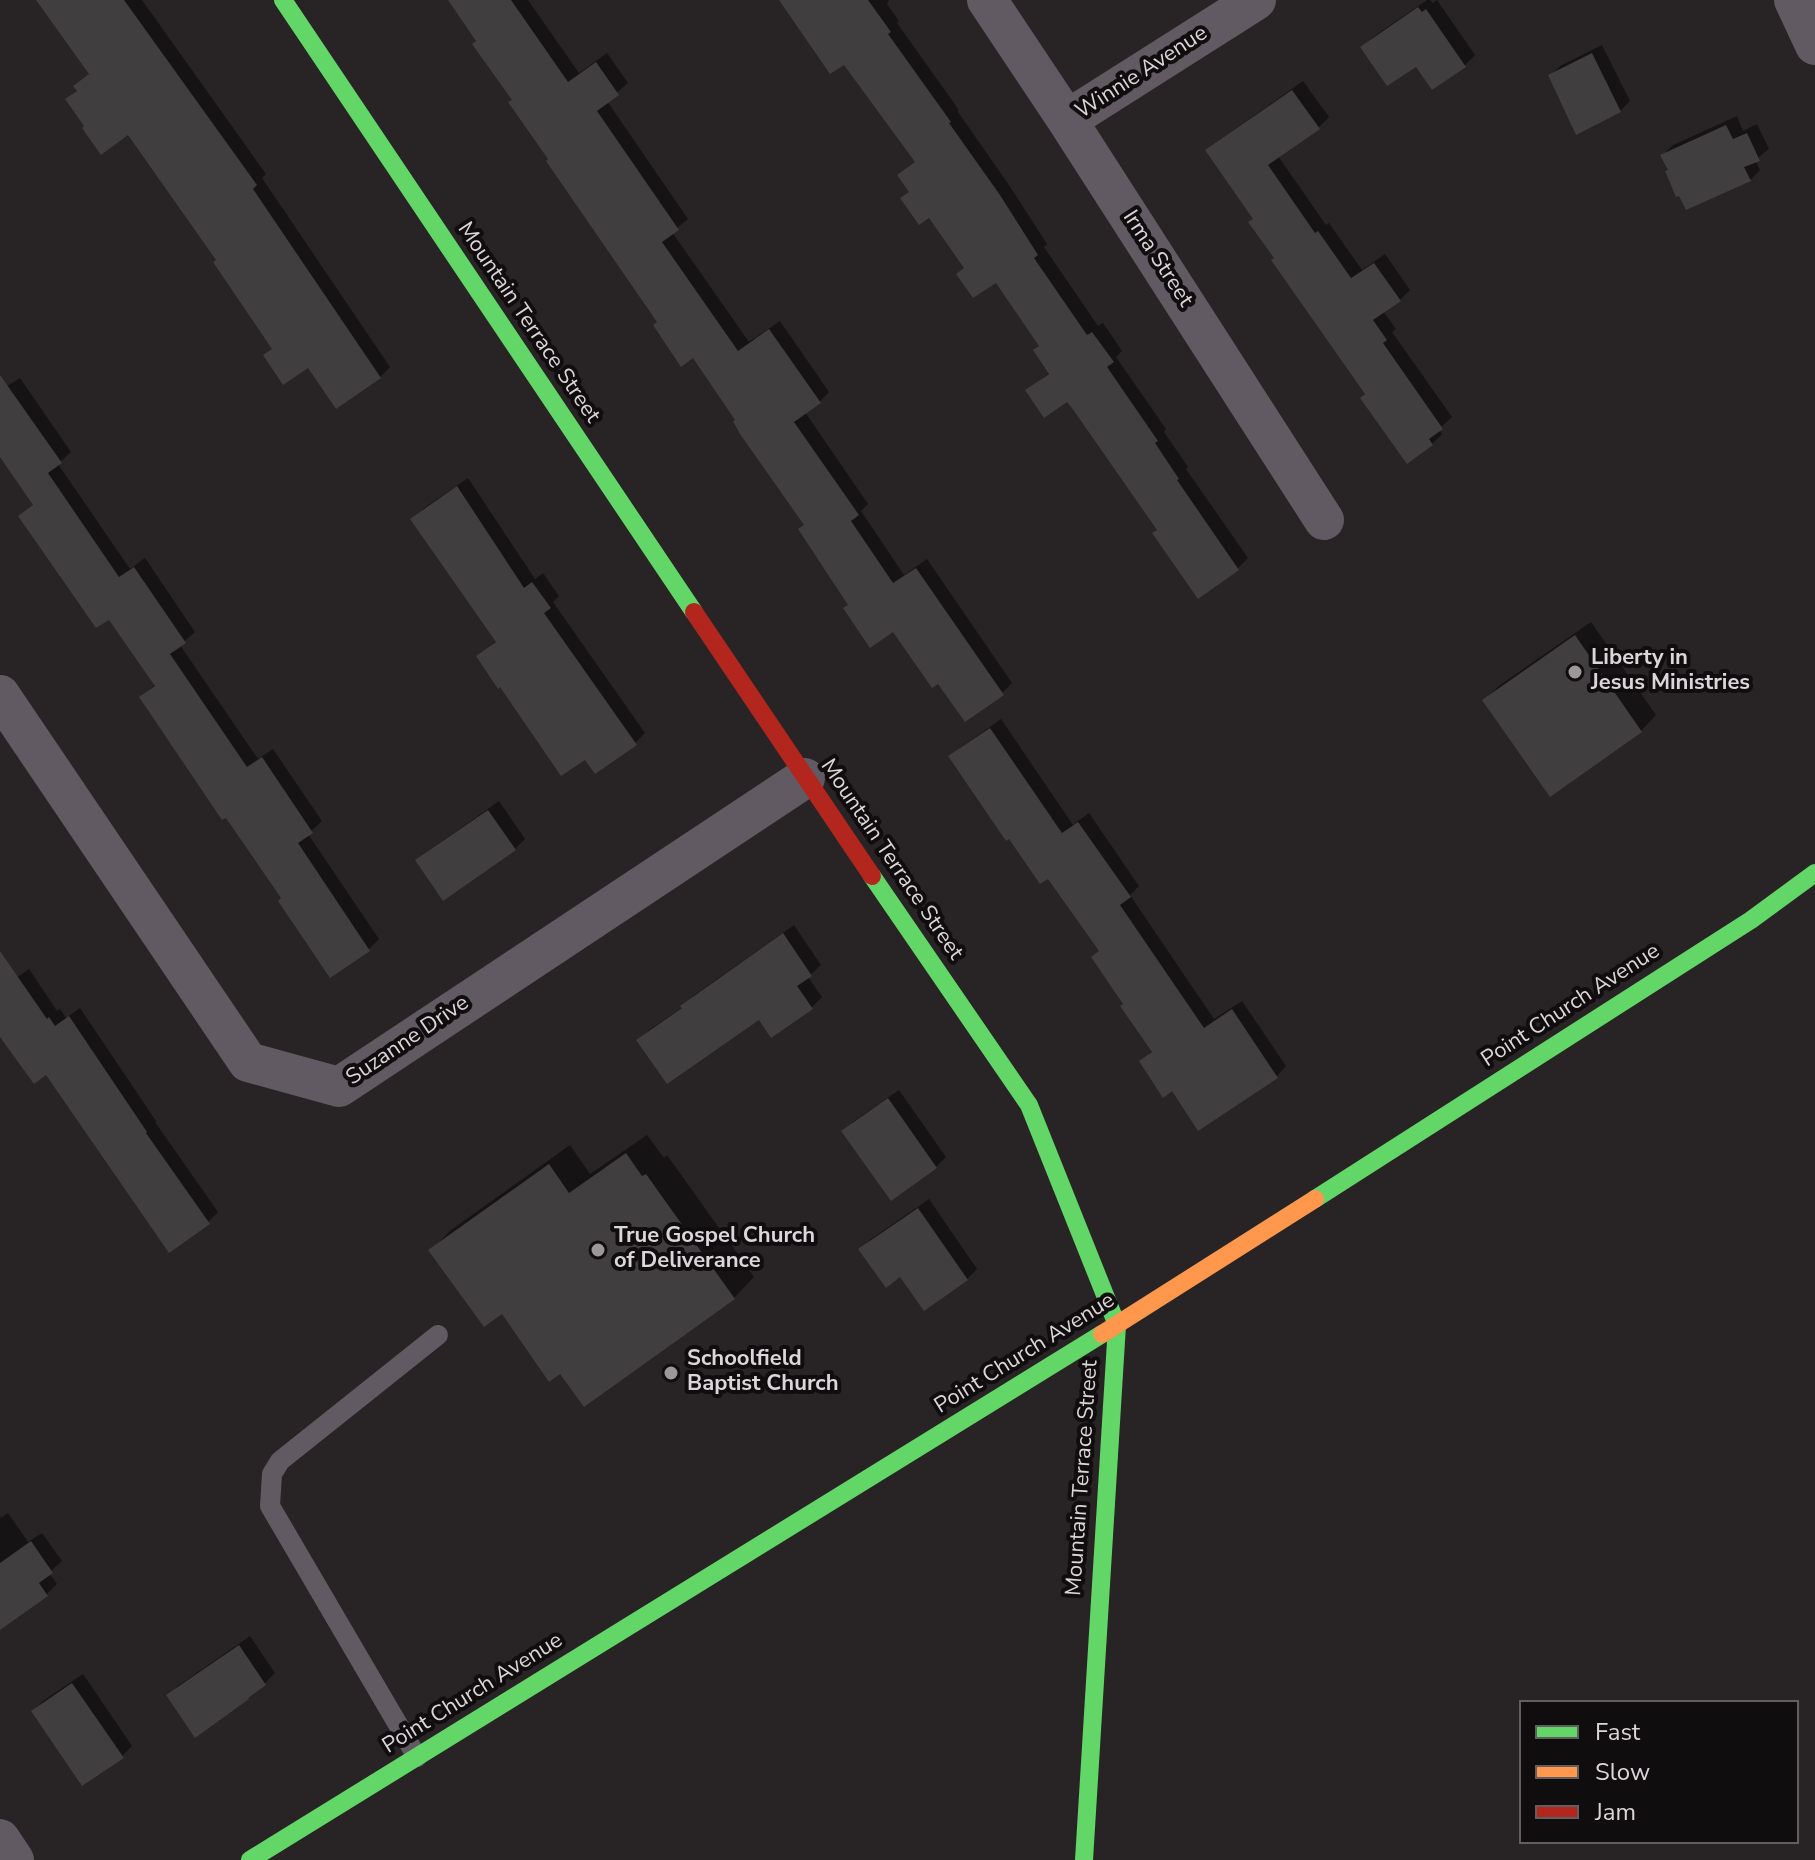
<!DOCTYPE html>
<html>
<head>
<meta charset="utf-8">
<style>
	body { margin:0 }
	#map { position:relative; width:1815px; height:1860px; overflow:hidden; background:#282426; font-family:"Nunito Sans",sans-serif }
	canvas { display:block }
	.legend { position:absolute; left:1519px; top:1700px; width:280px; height:144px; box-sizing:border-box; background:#100d0f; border:2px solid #615d60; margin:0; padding:10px 14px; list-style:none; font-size:24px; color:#dbd6d9 }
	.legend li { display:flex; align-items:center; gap:16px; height:40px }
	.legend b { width:40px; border:2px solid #615d60 }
</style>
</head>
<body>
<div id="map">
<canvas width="1815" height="1860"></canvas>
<ul class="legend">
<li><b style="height:10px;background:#63d668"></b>Fast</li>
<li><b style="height:10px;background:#ff974d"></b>Slow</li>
<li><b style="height:10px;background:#b3261e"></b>Jam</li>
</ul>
</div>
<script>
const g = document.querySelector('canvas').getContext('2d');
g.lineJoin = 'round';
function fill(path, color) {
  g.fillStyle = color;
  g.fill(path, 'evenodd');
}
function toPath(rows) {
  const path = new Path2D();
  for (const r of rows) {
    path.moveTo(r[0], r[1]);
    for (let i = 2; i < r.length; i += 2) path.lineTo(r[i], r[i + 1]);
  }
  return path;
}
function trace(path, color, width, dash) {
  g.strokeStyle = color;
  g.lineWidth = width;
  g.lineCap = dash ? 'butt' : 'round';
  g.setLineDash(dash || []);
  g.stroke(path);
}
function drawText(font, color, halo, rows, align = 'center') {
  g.font = font + ' "Nunito Sans",sans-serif';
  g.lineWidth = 8;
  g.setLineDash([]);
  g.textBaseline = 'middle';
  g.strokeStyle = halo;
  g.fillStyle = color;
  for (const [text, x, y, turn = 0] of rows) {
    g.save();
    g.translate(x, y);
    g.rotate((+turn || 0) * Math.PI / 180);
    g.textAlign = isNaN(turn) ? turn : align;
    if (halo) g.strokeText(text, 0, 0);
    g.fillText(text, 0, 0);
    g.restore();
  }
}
fill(toPath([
	[38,0,142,0,266,174,262,178,390,367,380,377,265,356,274,347,218,260,129,133,87,126,68,99,78,89,76,86,90,73],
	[450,0,528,0,579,73,607,53,628,83,607,101,688,219,672,232,749,342,780,321,829,392,819,402,805,412,868,504,861,511,904,575,927,559,1012,683,1002,693,939,681,894,629,850,604,806,524,737,420,693,355,550,159,478,41],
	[779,0,889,0,887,4,899,21,897,23,959,110,958,112,1009,185,1047,244,1044,247,1098,326,1103,323,1122,351,1116,357,1166,429,1164,432,1188,467,1186,469,1248,558,1238,568,1159,529,1067,399,1028,390,1050,372,1041,345,997,280,966,267,899,175,916,161,844,62],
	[1427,0,1430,0,1433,3,1437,0,1475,55,1465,65,1433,88,1416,64,1363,47,1373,37],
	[1602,45,1630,101,1620,111,1550,76,1560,66],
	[1303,81,1329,117,1319,127,1278,156,1326,225,1329,223,1362,270,1385,254,1410,290,1400,300,1383,311,1396,329,1392,332,1452,417,1439,429,1442,434,1432,444,1367,393,1276,258,1255,218,1208,151,1218,141],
	[1737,116,1743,131,1757,124,1769,149,1755,160,1760,170,1750,180,1670,170,1663,155,1673,145],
	[0,378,6,387,20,378,71,452,58,464,130,569,145,558,195,632,180,645,258,759,273,749,322,821,308,834,379,939,369,949,283,898,141,697,156,684,109,617,20,516,34,504,0,453],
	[468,478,535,579,543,573,559,596,553,602,645,733,635,743,585,757,478,656,498,640,413,519,423,509],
	[1591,622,1656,715,1641,731,1484,700,1500,685],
	[1001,719,1073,825,1089,813,1139,886,1130,895,1214,1019,1242,1001,1286,1066,1277,1076,1172,1088,1141,1061,1153,1050,1125,1003,1100,950,1048,876,951,757,961,747],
	[499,801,525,839,515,849,418,860,428,851],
	[794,925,821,965,808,977,822,997,812,1007,772,1036,759,1017,639,1040,649,1030,683,1007,693,996],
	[29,969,57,1011,60,1009,66,1018,80,1008,156,1121,155,1122,218,1212,208,1222,47,1073,0,1033,0,989],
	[899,1090,946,1157,936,1167,844,1131,854,1121],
	[647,1135,664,1158,667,1155,754,1277,734,1298,561,1371,502,1311,431,1250,451,1230,570,1145,590,1174],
	[929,1199,977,1269,967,1279,901,1275,861,1249,871,1239],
	[8,1513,28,1542,42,1533,62,1561,49,1573,57,1584,47,1594,7,1622,0,1612,0,1516,1,1518],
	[250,1636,275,1673,265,1683,256,1690,168,1696,178,1686],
	[83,1674,132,1746,122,1756,33,1711,43,1701]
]), '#0007');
fill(toPath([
	[36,0,124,0,257,185,253,189,381,378,336,409,308,368,283,385,263,355,272,349,213,262,216,260,128,135,101,155,82,128,84,126,65,99,77,91,73,86,89,74],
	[448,0,511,0,568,82,596,62,619,95,597,111,679,230,662,242,738,351,769,329,821,403,794,422,859,515,851,521,893,583,916,568,1004,695,965,722,938,684,932,688,893,632,870,648,843,608,848,605,798,529,804,525,740,434,733,421,735,420,693,358,681,367,653,325,657,322,546,161,548,159,508,102,512,100,472,44,476,41],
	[779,0,868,0,891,32,888,34,951,122,949,123,1000,195,1038,255,1034,258,1087,335,1092,332,1114,362,1107,367,1158,441,1155,443,1179,479,1177,480,1239,570,1198,599,1152,533,1157,530,1072,408,1067,402,1044,418,1025,390,1049,374,1033,350,1039,346,996,283,973,298,956,274,964,268,929,218,919,225,900,198,909,192,897,175,915,162,844,65,830,74],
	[1418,7,1422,12,1426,9,1466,67,1432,90,1416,67,1387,86,1360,47],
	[1592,53,1621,112,1576,135,1548,75],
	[1292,90,1320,129,1268,165,1315,233,1318,231,1351,278,1374,263,1401,301,1373,320,1387,340,1383,343,1443,429,1429,439,1433,445,1407,464,1360,398,1365,394,1271,260,1274,258,1248,222,1253,219,1205,150],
	[1726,125,1733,139,1747,133,1760,161,1744,167,1751,181,1686,210,1679,196,1676,197,1665,171,1668,170,1660,155],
	[0,375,62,463,48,473,119,577,134,567,186,643,170,654,247,767,262,757,313,833,298,843,370,951,330,978,278,901,281,898,226,818,222,820,139,697,155,686,109,620,96,628,18,516,33,505,0,457],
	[457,486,524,588,532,582,551,608,544,613,637,745,595,774,585,760,561,776,500,687,498,689,476,656,496,642,410,519],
	[1575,635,1642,732,1550,797,1482,700],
	[990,728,1062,833,1078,822,1131,897,1120,905,1204,1028,1232,1009,1278,1078,1198,1131,1172,1091,1163,1098,1139,1061,1152,1052,1120,1006,1123,1004,1091,957,1099,951,1048,879,1040,884,1009,839,1006,841,948,756],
	[488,810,516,850,443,901,415,860],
	[783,933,812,976,797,986,813,1009,771,1038,759,1020,667,1084,636,1040,682,1008,680,1006],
	[0,951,47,1019,49,1017,55,1026,69,1016,147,1132,146,1133,210,1224,169,1253,46,1075,34,1084,0,1037],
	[888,1098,937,1168,891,1201,841,1131],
	[626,1153,642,1176,646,1174,735,1299,584,1407,560,1374,549,1382,502,1314,484,1327,428,1250,549,1164,569,1193],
	[918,1208,968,1280,924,1311,900,1277,886,1288,858,1249],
	[31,1541,53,1573,39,1583,48,1596,0,1630,0,1563],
	[239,1645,266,1685,248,1698,249,1699,195,1738,166,1695],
	[72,1683,124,1758,82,1786,31,1711]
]), '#413e3f');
trace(toPath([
	[417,1757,270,1506,272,1474,280,1461,438,1335]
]), '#615a62', 20);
trace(toPath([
	[987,0,1067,120,1324,520],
	[1794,0,1815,45],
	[1067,120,1256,0],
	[0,695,248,1062,339,1087,805,778],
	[0,1839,14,1860]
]), '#615a62', 40);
trace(toPath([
	[283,0,694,612],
	[872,876,1029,1105,1117,1325,1084,1860],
	[1315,1199,1751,920,1815,873],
	[250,1860,1102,1334]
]), '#63d668', 18);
trace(toPath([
	[1102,1334,1315,1199]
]), '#ff974d', 18);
trace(toPath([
	[694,612,872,876]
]), '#b3261e', 18);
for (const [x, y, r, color] of [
	[1575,672,8,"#9c989a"],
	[598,1250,8,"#9c989a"],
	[671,1373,8,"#9c989a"]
]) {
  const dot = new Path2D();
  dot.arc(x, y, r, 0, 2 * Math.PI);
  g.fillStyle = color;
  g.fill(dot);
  trace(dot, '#100d0f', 3);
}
drawText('22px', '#dbd6d9', '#100d0f', [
	["Winnie Avenue",1142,73,-33],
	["Irma Street",1157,259,57],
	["Mountain Terrace Street",528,323,56],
	["Mountain Terrace Street",891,860,56],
	["Point Church Avenue",1571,1006,-33],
	["Suzanne Drive",408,1041,-34],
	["Point Church Avenue",1025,1354,-32],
	["Mountain Terrace Street",1083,1478,-86],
	["Point Church Avenue",473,1694,-32]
]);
drawText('bold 22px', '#dbd6d9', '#100d0f', [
	["Liberty in",1591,659],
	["Jesus Ministries",1591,684],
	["True Gospel Church",614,1237],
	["of Deliverance",614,1262],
	["Schoolfield",687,1360],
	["Baptist Church",687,1385]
], 'left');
</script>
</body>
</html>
